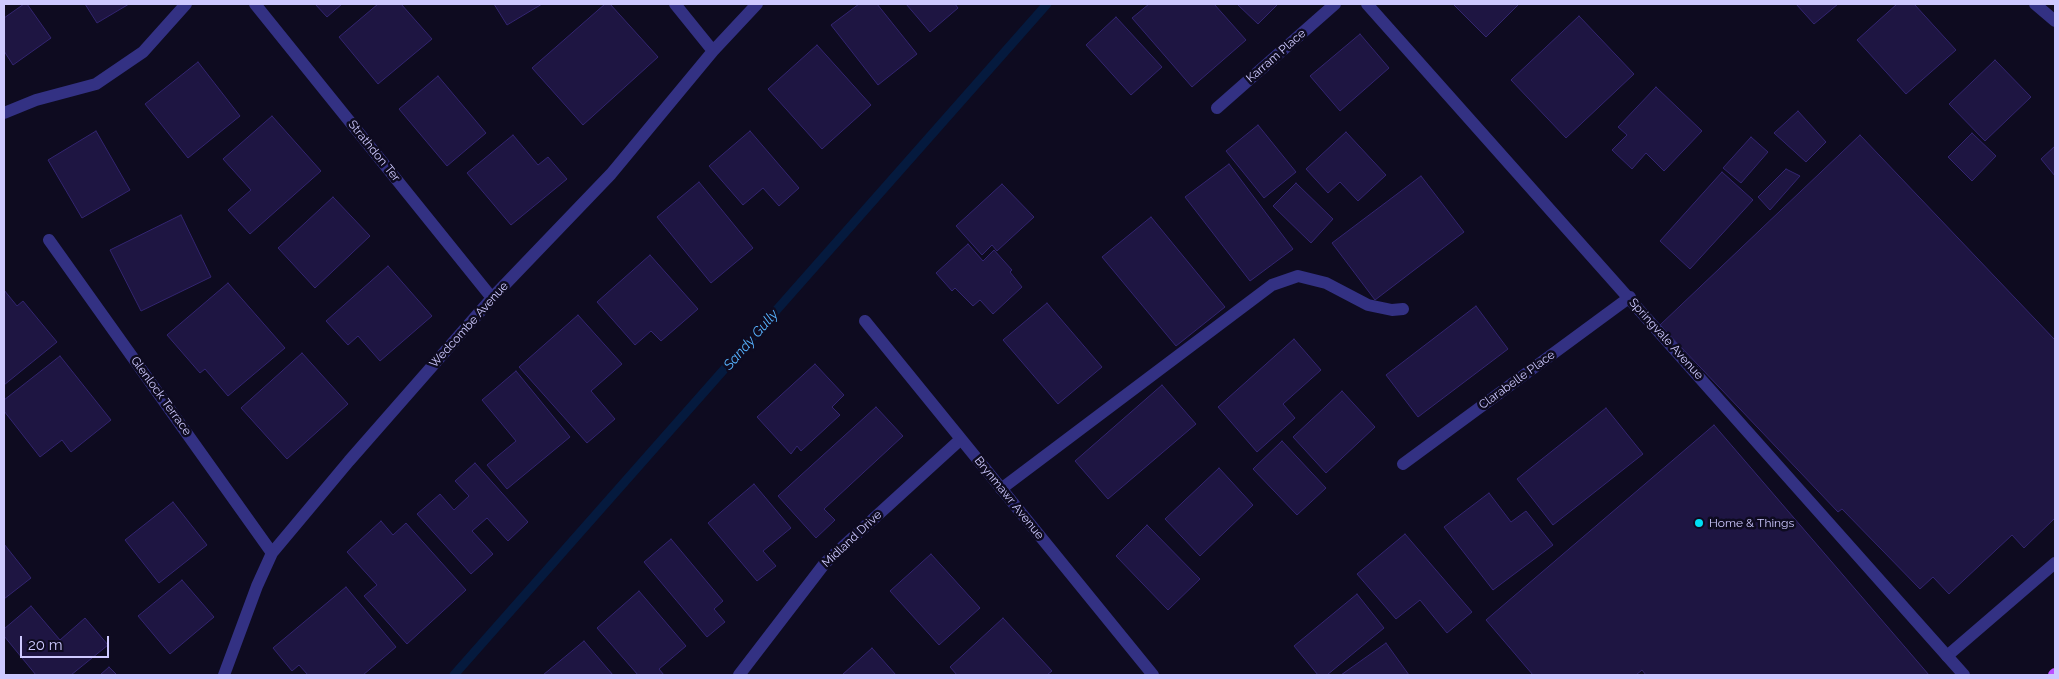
<!DOCTYPE html>
<html>
<head>
<meta charset="utf-8">
<style>
	body { margin:0 }
	#map { position:relative; width:2059px; height:679px; overflow:hidden; background:#0e0b20; font-family:Raleway,sans-serif }
	canvas { display:block }
	.frame { position:absolute; inset:0; border:5px solid #cec9ff; pointer-events:none }
	.scale { position:absolute; left:20px; top:636px; width:89px; height:22px; box-sizing:border-box; border:2px solid #cec9ff; border-top:0; padding-left:6px; font-size:15px; line-height:18px; white-space:nowrap; color:#cec9ff; -webkit-text-stroke:4px #0e0b20; paint-order:stroke }
</style>
</head>
<body>
<div id="map">
<canvas width="2059" height="679"></canvas>
<div class="frame"></div>
<div class="scale">20 m</div>
</div>
<script>
const g = document.querySelector('canvas').getContext('2d');
g.lineJoin = 'round';
function toPath(rows) {
  const path = new Path2D();
  for (const r of rows) {
    path.moveTo(r[0], r[1]);
    for (let i = 2; i < r.length; i += 2) path.lineTo(r[i], r[i + 1]);
  }
  return path;
}
function trace(path, color, width, dash) {
  g.strokeStyle = color;
  g.lineWidth = width;
  g.lineCap = dash ? 'butt' : 'round';
  g.setLineDash(dash || []);
  g.stroke(path);
}
function fill(path, color) {
  g.fillStyle = color;
  g.fill(path, 'evenodd');
}
function drawText(font, color, halo, rows, align = 'center') {
  g.font = font + ' Raleway,sans-serif';
  g.lineWidth = 5;
  g.setLineDash([]);
  g.textBaseline = 'middle';
  g.strokeStyle = halo;
  g.fillStyle = color;
  for (const [text, x, y, turn = 0] of rows) {
    g.save();
    g.translate(x, y);
    g.rotate((+turn || 0) * Math.PI / 180);
    g.textAlign = isNaN(turn) ? turn : align;
    if (halo) g.strokeText(text, 0, 0);
    g.fillText(text, 0, 0);
    g.restore();
  }
}
trace(toPath([
	[454,675,1047,4]
]), '#051a3e', 9);
const building = toPath([
	[24,4,27,4,51,38,13,65,4,51,4,18,24,4],
	[85,4,129,4,97,23,85,4],
	[315,4,342,4,327,17,315,4],
	[378,4,401,4,432,39,378,84,339,37,378,4],
	[494,4,542,4,507,25,494,4],
	[605,4,610,4,658,57,583,125,532,68,605,4],
	[859,4,877,4,917,54,878,85,831,25,859,4],
	[906,4,955,4,958,8,930,32,906,4],
	[1149,4,1214,4,1246,40,1192,87,1132,18,1149,4],
	[1237,4,1278,4,1258,24,1237,4],
	[1453,4,1519,4,1486,37,1453,4],
	[1796,4,1838,4,1814,24,1796,4],
	[1897,4,1914,4,1956,50,1906,94,1857,40,1897,4],
	[1579,16,1634,74,1566,138,1511,80,1579,16],
	[1116,17,1162,67,1131,95,1086,45,1116,17],
	[1360,34,1389,68,1340,111,1310,76,1360,34],
	[817,45,871,105,822,149,768,89,817,45],
	[1995,60,2031,97,1985,141,1949,104,1995,60],
	[198,62,240,116,188,158,145,104,198,62],
	[438,76,486,133,447,166,399,109,438,76],
	[1656,87,1702,131,1664,171,1646,153,1632,169,1612,150,1627,135,1618,127,1656,87],
	[1798,111,1826,142,1806,162,1774,133,1798,111],
	[272,116,321,171,250,234,228,210,251,190,223,159,272,116],
	[1258,125,1296,172,1264,198,1226,151,1258,125],
	[96,131,130,190,82,218,48,160,96,131],
	[750,131,799,188,779,206,763,188,743,205,709,166,750,131],
	[1346,132,1386,175,1358,201,1340,182,1328,193,1306,169,1346,132],
	[1972,133,1996,156,1972,181,1948,157,1972,133],
	[513,135,538,165,548,157,567,179,511,225,467,173,513,135],
	[1860,135,2055,340,2055,518,2024,548,2012,535,1949,594,1933,577,1920,589,1842,509,1838,512,1660,325,1860,135],
	[1751,137,1768,152,1741,183,1723,168,1751,137],
	[2055,146,2055,176,2041,159,2055,146],
	[1229,164,1293,249,1250,281,1185,197,1229,164],
	[1786,169,1800,176,1770,210,1758,197,1786,169],
	[1722,172,1753,200,1690,269,1660,241,1722,172],
	[1421,176,1464,232,1375,300,1332,243,1421,176],
	[699,182,753,248,711,283,657,217,699,182],
	[1296,183,1333,219,1311,243,1273,206,1296,183],
	[1002,184,1034,217,997,251,992,245,982,255,956,226,1002,184],
	[333,197,370,236,315,288,278,248,333,197],
	[181,215,211,277,141,311,110,250,181,215],
	[1151,217,1225,307,1176,346,1102,257,1151,217],
	[968,244,983,261,994,250,1012,270,1010,272,1022,287,993,314,980,300,973,306,955,288,952,291,936,273,968,244],
	[650,255,698,309,661,341,651,331,635,345,597,302,650,255],
	[388,266,432,316,380,361,358,336,348,345,326,321,388,266],
	[228,283,285,348,228,396,205,369,200,373,167,335,228,283],
	[4,290,17,306,23,301,57,342,4,385,4,290],
	[1047,303,1102,367,1058,404,1003,340,1047,303],
	[1476,306,1508,349,1418,417,1386,375,1476,306],
	[578,315,622,364,591,391,615,419,587,443,519,367,578,315],
	[1294,339,1321,370,1283,404,1295,418,1257,452,1218,407,1294,339],
	[302,353,348,404,287,459,241,408,302,353],
	[60,356,111,420,71,452,62,440,40,457,4,411,4,400,60,356],
	[815,364,844,395,832,407,840,415,801,451,797,446,791,454,757,417,815,364],
	[516,371,570,437,507,489,487,465,516,441,482,400,516,371],
	[1162,385,1196,424,1108,499,1075,461,1162,385],
	[1342,391,1375,427,1326,473,1293,437,1342,391],
	[876,407,903,436,824,509,835,520,816,538,778,496,876,407],
	[1606,408,1643,454,1553,525,1517,479,1606,408],
	[1714,425,1929,675,1646,675,1642,670,1636,675,1533,675,1486,620,1714,425],
	[1282,441,1326,488,1297,515,1253,469,1282,441],
	[475,463,528,522,508,541,487,518,472,531,493,554,471,574,417,514,440,494,454,510,469,496,455,481,475,463],
	[1219,468,1253,505,1200,556,1165,519,1219,468],
	[754,484,791,528,763,551,776,566,757,581,708,523,754,484],
	[1489,493,1511,522,1526,511,1553,545,1493,590,1444,527,1489,493],
	[173,502,207,545,159,583,125,540,173,502],
	[381,521,393,535,406,523,466,590,407,644,364,596,377,585,347,552,381,521],
	[1147,525,1200,579,1168,610,1116,556,1147,525],
	[1405,534,1472,612,1447,633,1420,600,1396,619,1357,574,1405,534],
	[671,539,723,601,714,609,725,622,707,637,644,562,671,539],
	[4,544,31,578,4,599,4,544],
	[931,554,980,608,939,645,890,591,931,554],
	[182,580,214,617,170,654,138,616,182,580],
	[346,587,396,647,363,675,308,675,299,665,292,671,273,648,346,587],
	[639,591,686,646,659,669,664,675,638,675,597,628,639,591],
	[1357,594,1384,628,1327,675,1318,675,1294,646,1357,594],
	[31,606,60,640,85,618,108,645,71,675,36,675,4,636,4,629,31,606],
	[1003,618,1052,671,1047,675,957,675,950,667,1003,618],
	[584,641,613,675,543,675,584,641],
	[1386,643,1409,675,1341,675,1386,643],
	[872,648,896,675,842,675,872,648],
	[109,667,117,675,100,675,109,667]
]);
fill(building, '#1e1542');
trace(building, '#332570', 1);
trace(toPath([
	[1947,656,2055,563]
]), '#333183', 12);
trace(toPath([
	[255,4,492,298],
	[675,4,713,51],
	[1367,4,1964,675],
	[2035,4,2055,21],
	[1217,108,1335,4],
	[4,113,36,100,96,84,143,52,186,4],
	[49,240,272,553],
	[865,321,1153,675],
	[1403,464,1630,297],
	[1001,489,1272,285,1298,276,1326,283,1368,305,1392,310,1403,309],
	[224,675,257,586,272,553,349,461,492,298,611,174,713,51,757,4],
	[739,675,825,563,961,439]
]), '#333183', 12);
trace(toPath([
	[2054,675,2055,674]
]), '#bb50ff', 12);
for (const [x, y, r, color] of [
	[1699,523,5,"#00dff4"]
]) {
  const dot = new Path2D();
  dot.arc(x, y, r, 0, 2 * Math.PI);
  g.fillStyle = color;
  g.fill(dot);
  trace(dot, '#0e0b20', 2);
}
drawText('12px', '#cec9ff', '#0e0b20', [
	["Karram Place",1276,56,-41],
	["Strathdon Ter",374,151,51],
	["Wedcombe Avenue",469,325,-48],
	["Springvale Avenue",1666,339,48],
	["Clarabelle Place",1517,380,-36],
	["Glenlock Terrace",161,396,54],
	["Brynmawr Avenue",1009,498,51],
	["Midland Drive",852,539,-43]
]);
drawText('12px', '#cec9ff', '#0e0b20', [
	["Home & Things",1709,523]
], 'left');
drawText('italic 14px', '#57b3ff', '#0e0b20', [
	["Sandy Gully",751,340,-49]
]);
</script>
</body>
</html>
